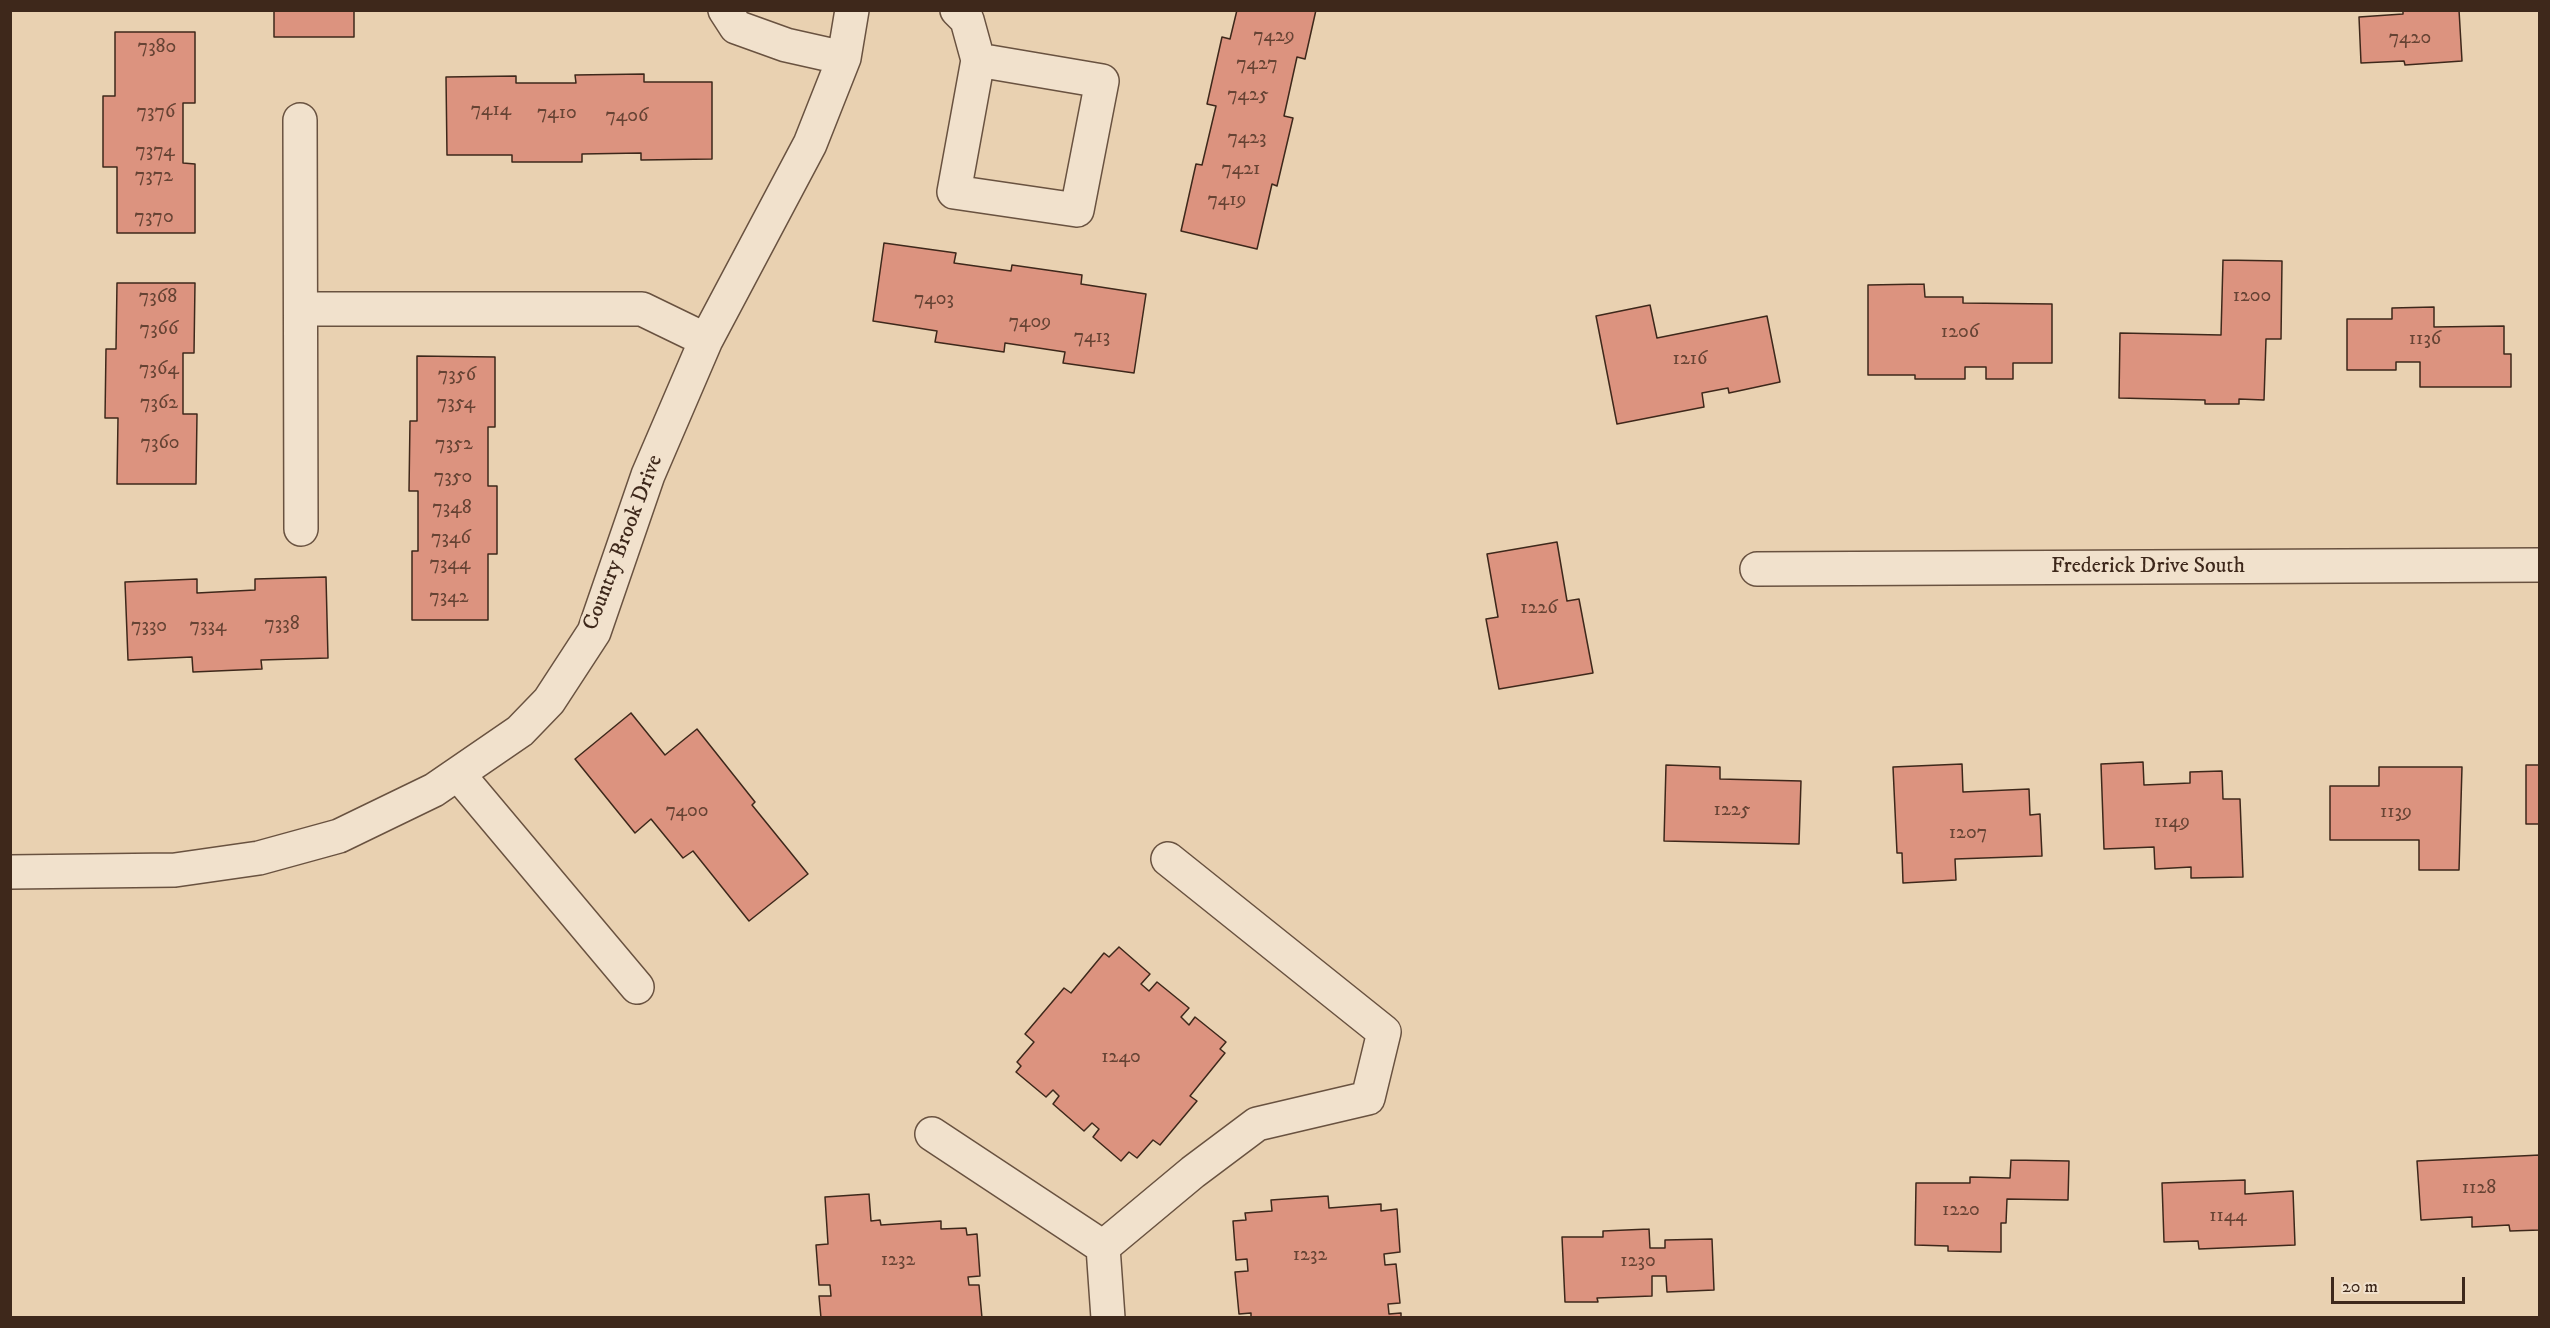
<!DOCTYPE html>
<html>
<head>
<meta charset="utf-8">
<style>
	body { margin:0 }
	#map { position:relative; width:2550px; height:1328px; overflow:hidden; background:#e9d1b1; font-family:"IM FELL DW Pica",serif }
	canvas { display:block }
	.frame { position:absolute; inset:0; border:12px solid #3e281b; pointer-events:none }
	.scale { position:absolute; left:2331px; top:1277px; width:134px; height:27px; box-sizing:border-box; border:3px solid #3e281b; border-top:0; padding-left:8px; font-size:18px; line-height:21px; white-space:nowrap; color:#3e281b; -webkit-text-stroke:4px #f1e1cc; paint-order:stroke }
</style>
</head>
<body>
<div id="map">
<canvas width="2550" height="1328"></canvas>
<div class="frame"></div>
<div class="scale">20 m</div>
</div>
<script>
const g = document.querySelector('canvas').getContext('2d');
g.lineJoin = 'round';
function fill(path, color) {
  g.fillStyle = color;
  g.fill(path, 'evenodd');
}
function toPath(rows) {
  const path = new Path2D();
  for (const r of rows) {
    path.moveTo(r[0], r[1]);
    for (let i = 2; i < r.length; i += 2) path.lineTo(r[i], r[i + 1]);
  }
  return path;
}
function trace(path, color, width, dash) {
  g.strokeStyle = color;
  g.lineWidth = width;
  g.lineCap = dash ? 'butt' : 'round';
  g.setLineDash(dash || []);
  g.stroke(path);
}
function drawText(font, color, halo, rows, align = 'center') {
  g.font = font + ' "IM FELL DW Pica",serif';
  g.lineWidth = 6;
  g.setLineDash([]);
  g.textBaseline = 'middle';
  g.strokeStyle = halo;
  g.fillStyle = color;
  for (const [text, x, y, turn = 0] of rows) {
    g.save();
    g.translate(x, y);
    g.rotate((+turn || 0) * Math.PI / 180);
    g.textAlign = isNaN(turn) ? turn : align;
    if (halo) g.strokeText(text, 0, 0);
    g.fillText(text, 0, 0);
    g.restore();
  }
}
const building = toPath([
	[274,10,354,10,354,37,274,37,274,10],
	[1237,10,1316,10,1305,59,1297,57,1284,116,1293,118,1277,186,1272,184,1257,249,1181,231,1196,164,1202,165,1216,106,1207,104,1222,37,1230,39,1237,10],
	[2403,10,2459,10,2462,61,2405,65,2404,61,2361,63,2359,17,2403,14,2403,10],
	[115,32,195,32,195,103,183,103,183,163,195,164,195,233,117,233,117,167,103,167,103,96,115,96,115,32],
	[644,74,644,82,712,82,712,159,641,160,641,153,582,154,582,162,512,162,512,155,447,155,446,77,516,76,516,83,576,83,575,75,644,74],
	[884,243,956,253,954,263,1011,271,1012,265,1082,275,1081,284,1146,294,1134,373,1063,363,1065,352,1005,343,1004,352,935,342,937,331,873,321,884,243],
	[2223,260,2282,261,2281,339,2266,339,2264,400,2239,399,2239,404,2205,404,2205,400,2119,398,2120,333,2221,335,2223,260],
	[117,283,195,283,194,353,183,353,183,414,197,414,196,484,117,484,118,418,105,418,106,349,116,349,117,283],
	[1924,284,1925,297,1963,297,1963,303,2052,304,2052,363,2013,363,2013,379,1986,379,1986,367,1965,367,1965,379,1915,379,1915,375,1868,375,1868,285,1924,284],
	[1650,305,1657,338,1767,316,1780,382,1729,393,1728,388,1702,393,1704,407,1617,424,1596,316,1650,305],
	[2434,307,2434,327,2504,326,2504,354,2511,354,2511,387,2420,387,2420,362,2396,362,2396,370,2347,370,2347,319,2392,319,2392,308,2434,307],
	[417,356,495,357,495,427,488,427,488,486,497,486,497,554,488,554,488,620,412,620,412,551,418,551,418,491,409,491,410,421,417,421,417,356],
	[1557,542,1567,601,1579,599,1593,673,1499,689,1486,619,1498,617,1487,554,1557,542],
	[326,577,328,658,261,660,262,669,193,672,192,657,128,660,125,582,197,579,197,593,255,590,255,579,326,577],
	[631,713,665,755,697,729,755,802,752,805,808,874,749,921,693,851,683,858,651,819,635,833,575,759,631,713],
	[2143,762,2144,785,2190,783,2190,772,2222,771,2223,799,2240,799,2243,877,2191,878,2191,867,2155,869,2154,847,2104,849,2101,764,2143,762],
	[1962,764,1963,792,2029,789,2030,815,2040,814,2042,856,1955,859,1956,880,1903,883,1902,853,1897,853,1893,767,1962,764],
	[1666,765,1720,767,1720,779,1801,781,1799,844,1664,841,1666,765],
	[2526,765,2540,765,2540,824,2526,824,2526,765],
	[2379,767,2462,767,2459,870,2419,870,2419,840,2330,840,2330,786,2379,786,2379,767],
	[1119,947,1150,974,1141,984,1149,991,1157,982,1189,1008,1181,1017,1189,1025,1195,1017,1226,1042,1220,1049,1225,1053,1190,1096,1197,1101,1160,1145,1153,1140,1137,1158,1129,1152,1121,1161,1093,1137,1099,1129,1092,1123,1084,1131,1053,1104,1059,1096,1053,1090,1046,1097,1016,1072,1021,1066,1017,1062,1034,1042,1025,1034,1064,988,1071,993,1104,953,1109,957,1119,947],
	[2540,1155,2540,1230,2510,1231,2509,1225,2472,1227,2472,1217,2421,1220,2417,1161,2540,1155],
	[2011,1160,2069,1161,2068,1200,2007,1199,2006,1223,2001,1223,2001,1252,1948,1251,1948,1246,1915,1245,1916,1183,1970,1183,1970,1177,2010,1178,2011,1160],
	[2245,1180,2245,1194,2293,1191,2295,1245,2199,1249,2198,1241,2164,1242,2162,1183,2245,1180],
	[869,1194,871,1221,880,1220,881,1225,941,1221,941,1229,966,1228,967,1235,977,1234,980,1276,968,1277,969,1285,979,1285,982,1318,821,1318,819,1296,831,1296,830,1285,819,1285,816,1245,828,1244,825,1197,869,1194],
	[1328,1196,1329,1208,1381,1204,1381,1211,1397,1209,1400,1252,1384,1254,1385,1265,1396,1264,1400,1303,1388,1304,1389,1314,1401,1313,1401,1318,1251,1318,1251,1313,1239,1314,1235,1272,1248,1271,1247,1259,1236,1260,1233,1221,1246,1220,1245,1213,1272,1211,1271,1200,1328,1196],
	[1649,1229,1650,1248,1665,1248,1665,1240,1712,1239,1714,1290,1667,1292,1666,1276,1652,1276,1652,1296,1597,1298,1598,1302,1565,1302,1562,1237,1603,1237,1603,1231,1649,1229]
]);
fill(building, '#dc937f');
trace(building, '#3e281b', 1.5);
const minor = toPath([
	[725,10,736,27,786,45,844,58],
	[957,10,967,20,978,60],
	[978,60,1102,81,1077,210,954,192,978,60],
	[300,120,301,529],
	[301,309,642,309,706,340],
	[1757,569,2540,565],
	[458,774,637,987],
	[10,872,175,870,259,858,339,836,434,790,520,731,549,701,594,632,648,475,706,340,810,144,844,58,852,10],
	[932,1134,1103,1247,1108,1318],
	[1103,1247,1193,1172,1257,1124,1368,1098,1384,1032,1168,859]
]);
trace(minor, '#695240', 36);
trace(minor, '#f1e1cc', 33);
drawText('20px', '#664334', null, [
	["7429",1274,37],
	["7420",2410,39],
	["7380",157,48],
	["7427",1257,65],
	["7425",1248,96],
	["7414",491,111],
	["7376",156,113],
	["7410",557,114],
	["7406",627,117],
	["7423",1247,139],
	["7374",155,152],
	["7421",1241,170],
	["7372",154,177],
	["7419",1227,201],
	["7370",154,218],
	["1200",2252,297],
	["7368",158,298],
	["7403",934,300],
	["7409",1030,323],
	["7366",159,330],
	["1206",1960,333],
	["7413",1092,338],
	["1136",2425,340],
	["1216",1690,360],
	["7364",159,370],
	["7356",457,376],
	["7362",159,404],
	["7354",456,404],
	["7360",160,444],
	["7352",454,445],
	["7350",453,478],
	["7348",452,509],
	["7346",451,539],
	["7344",450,565],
	["7342",449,598],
	["1226",1539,609],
	["7338",282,625],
	["7330",149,627],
	["7334",208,627],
	["1225",1732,811],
	["7400",687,812],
	["1139",2396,813],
	["1149",2172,823],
	["1207",1968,834],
	["1240",1121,1058],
	["1128",2479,1189],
	["1220",1961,1211],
	["1144",2228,1217],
	["1232",1310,1256],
	["1232",898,1261],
	["1230",1638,1262]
]);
drawText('22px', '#3e281b', '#f1e1cc', [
	["Country Brook Drive",624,543,-69],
	["Frederick Drive South",2148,567]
]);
</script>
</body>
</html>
